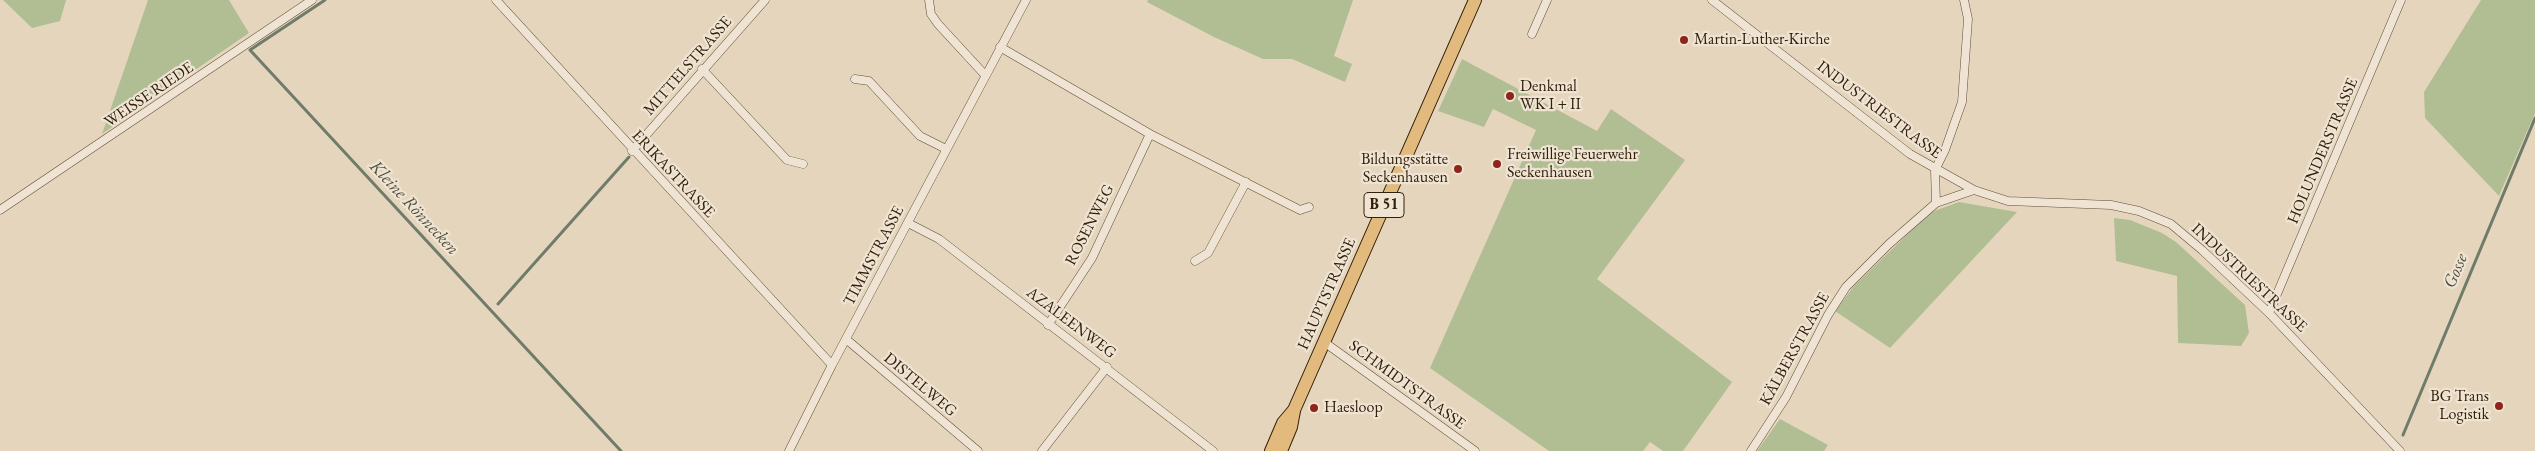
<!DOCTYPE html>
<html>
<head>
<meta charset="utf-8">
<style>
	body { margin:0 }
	canvas { display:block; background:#e6d5bd }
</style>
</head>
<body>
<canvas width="2535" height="451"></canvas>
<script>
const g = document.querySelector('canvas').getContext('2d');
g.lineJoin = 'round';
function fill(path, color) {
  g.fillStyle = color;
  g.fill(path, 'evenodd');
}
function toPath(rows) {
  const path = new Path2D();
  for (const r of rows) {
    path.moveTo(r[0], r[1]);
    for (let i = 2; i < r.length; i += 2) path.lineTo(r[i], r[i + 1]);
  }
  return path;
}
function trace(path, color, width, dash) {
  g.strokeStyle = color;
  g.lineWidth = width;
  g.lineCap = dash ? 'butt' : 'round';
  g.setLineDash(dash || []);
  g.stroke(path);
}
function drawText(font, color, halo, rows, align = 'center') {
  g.font = font + ' "EB Garamond",serif';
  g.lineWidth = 4.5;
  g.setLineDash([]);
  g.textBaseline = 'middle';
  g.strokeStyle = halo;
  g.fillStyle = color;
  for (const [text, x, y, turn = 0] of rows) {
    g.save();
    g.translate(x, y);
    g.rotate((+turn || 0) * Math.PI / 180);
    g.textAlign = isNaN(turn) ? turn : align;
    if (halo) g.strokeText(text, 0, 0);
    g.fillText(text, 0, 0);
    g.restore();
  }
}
fill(toPath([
	[3,0,66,0,60,21,32,28],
	[148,0,229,0,249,33,102,134],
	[1148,0,1353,0,1334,56,1352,64,1345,82,1292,59,1263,59,1214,37,1147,2],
	[2481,0,2535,0,2535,113,2499,196,2425,118,2424,92],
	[1462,59,1597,131,1611,109,1685,160,1597,279,1732,382,1683,451,1663,451,1650,442,1643,451,1549,451,1430,368,1536,130,1493,109,1484,127,1438,111],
	[1959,202,2017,212,1890,348,1835,311,1854,286,1921,221,1934,211],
	[2114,218,2130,220,2162,233,2176,242,2245,305,2249,333,2241,346,2178,343,2177,276,2116,261],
	[1780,419,1828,445,1824,451,1757,451]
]), '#b1be94');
trace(toPath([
	[325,0,250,50,621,451],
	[498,304,629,157],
	[2403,435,2535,118]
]), '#6f7c6a', 3);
const minor = toPath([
	[496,0,832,365],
	[929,0,931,14,938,24,985,75],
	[1712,0,1910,154,1974,190,2008,201,2111,205,2139,211,2171,224,2202,250,2269,313,2400,451],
	[1532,34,1547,0],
	[1000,47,1150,134,1300,210,1309,207],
	[702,69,787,160,803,164],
	[855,79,869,81,920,136,946,149],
	[632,151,765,0],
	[1936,203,1974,190],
	[0,210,312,0],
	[908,223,939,239,1213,451],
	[1195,261,1208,253,1246,182],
	[2269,313,2401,0],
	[1048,325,1092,258,1150,134],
	[846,339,978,451],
	[1324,342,1475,451],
	[789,451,832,365,1026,0],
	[1042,451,1107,367],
	[1751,451,1786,397,1828,315,1846,287,1889,244,1936,203,1935,170,1945,150,1962,102,1968,19,1964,0]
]);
const primary = toPath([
	[1271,451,1283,423,1294,410,1475,0],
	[1281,451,1291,427,1294,411]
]);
trace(minor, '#5f4d35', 9);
trace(primary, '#322008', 14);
trace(minor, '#efe4d4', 8);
trace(primary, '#e3ba7e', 12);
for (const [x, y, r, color] of [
	[1684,40,5,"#8f2418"],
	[1510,96,5,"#8f2418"],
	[1497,164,5,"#8f2418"],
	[1458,169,5,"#8f2418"],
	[2499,406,5,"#8f2418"],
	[1314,408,5,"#8f2418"]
]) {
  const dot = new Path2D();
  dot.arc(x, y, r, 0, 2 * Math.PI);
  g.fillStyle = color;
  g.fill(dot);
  trace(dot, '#efe4d4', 2);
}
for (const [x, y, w] of [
	[1384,205,40]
]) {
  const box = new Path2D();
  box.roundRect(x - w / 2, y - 12.5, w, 25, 4);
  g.fillStyle = '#efe4d4';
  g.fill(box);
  trace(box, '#322008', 1);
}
drawText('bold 15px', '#322008', null, [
	["B 51",1384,205]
]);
drawText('16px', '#322008', '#efe4d4', [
	["Martin-Luther-Kirche",1694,40],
	["Denkmal",1520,87],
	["WK I + II",1520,105],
	["Freiwillige Feuerwehr",1507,155],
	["Seckenhausen",1507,173],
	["Bildungsstätte",1448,160,"right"],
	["Seckenhausen",1448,178,"right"],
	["BG Trans",2489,397,"right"],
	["Logistik",2489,415,"right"],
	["Haesloop",1324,408]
], 'left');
drawText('16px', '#322008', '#efe4d4', [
	["MITTELSTRASSE",688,66,-49],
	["WEISSE RIEDE",149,95,-34],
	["INDUSTRIESTRASSE",1879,110,37],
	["HOLUNDERSTRASSE",2323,151,-67],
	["ERIKASTRASSE",673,174,47],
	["ROSENWEG",1090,225,-63],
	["TIMMSTRASSE",874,256,-62],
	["INDUSTRIESTRASSE",2249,278,43],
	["HAUPTSTRASSE",1327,294,-66],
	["AZALEENWEG",1071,323,37],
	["KÄLBERSTRASSE",1795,349,-61],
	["DISTELWEG",920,385,40],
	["SCHMIDTSTRASSE",1407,385,36]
]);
drawText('italic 18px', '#504e39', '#efe4d4', [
	["Kleine Rönnecken",414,208,47],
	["Gosse",2456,271,-67]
]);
</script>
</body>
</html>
